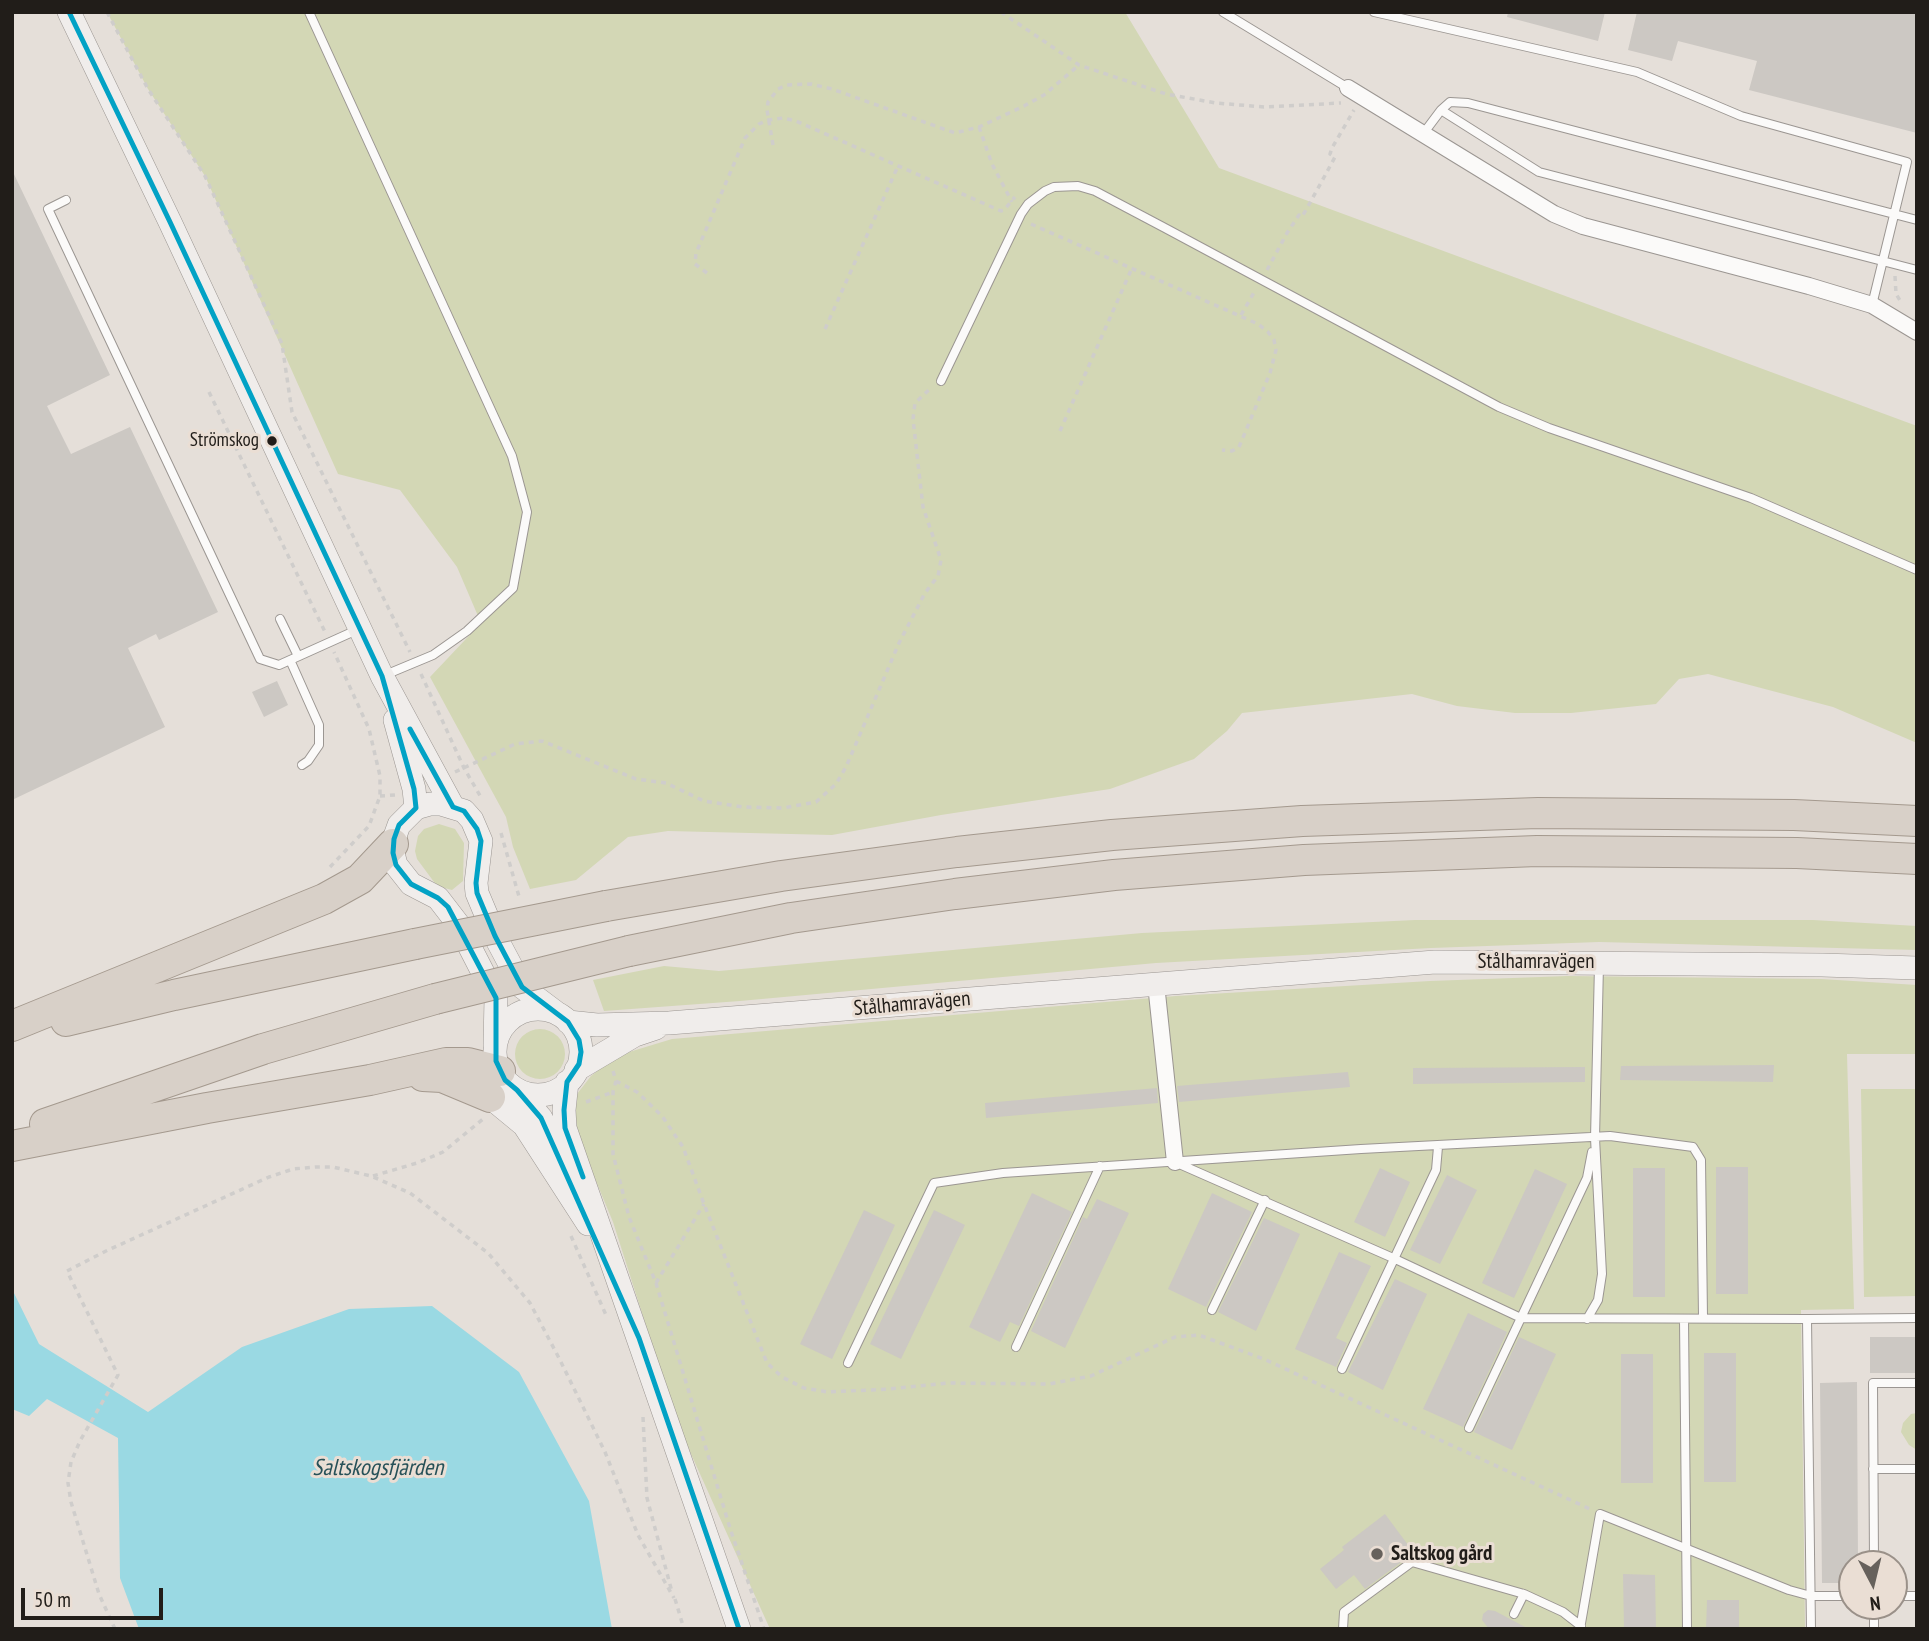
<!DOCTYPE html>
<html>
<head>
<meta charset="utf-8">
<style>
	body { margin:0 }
	#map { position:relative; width:1929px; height:1641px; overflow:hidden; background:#e5dfd9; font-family:"PT Sans Narrow",sans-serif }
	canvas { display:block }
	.frame { position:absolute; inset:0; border:14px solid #211d19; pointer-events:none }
	.north { position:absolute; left:1838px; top:1550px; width:70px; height:70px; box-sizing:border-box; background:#eaded4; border:2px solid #9a9189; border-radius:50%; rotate:173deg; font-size:19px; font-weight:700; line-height:28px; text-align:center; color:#211d19 }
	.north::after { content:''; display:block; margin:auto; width:24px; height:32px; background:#66615c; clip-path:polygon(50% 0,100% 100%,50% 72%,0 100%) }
	.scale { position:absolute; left:21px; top:1588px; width:142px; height:32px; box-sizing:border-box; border:4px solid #211d19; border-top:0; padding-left:9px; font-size:21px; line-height:24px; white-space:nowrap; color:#211d19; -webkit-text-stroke:5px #eaded4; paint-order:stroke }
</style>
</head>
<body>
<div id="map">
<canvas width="1929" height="1641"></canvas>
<div class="frame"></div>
<div class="north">N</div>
<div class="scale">50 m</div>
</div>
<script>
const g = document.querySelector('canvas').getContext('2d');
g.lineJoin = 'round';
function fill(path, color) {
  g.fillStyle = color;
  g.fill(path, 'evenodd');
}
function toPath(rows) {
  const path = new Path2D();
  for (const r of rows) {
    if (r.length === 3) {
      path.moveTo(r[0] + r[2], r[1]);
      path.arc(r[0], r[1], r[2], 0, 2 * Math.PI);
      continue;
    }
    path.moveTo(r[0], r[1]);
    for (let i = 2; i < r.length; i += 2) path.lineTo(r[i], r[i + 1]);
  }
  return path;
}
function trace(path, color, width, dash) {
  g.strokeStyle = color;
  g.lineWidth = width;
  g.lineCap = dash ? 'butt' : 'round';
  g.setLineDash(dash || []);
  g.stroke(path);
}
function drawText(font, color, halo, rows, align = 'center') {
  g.font = font + ' "PT Sans Narrow",sans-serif';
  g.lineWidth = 6;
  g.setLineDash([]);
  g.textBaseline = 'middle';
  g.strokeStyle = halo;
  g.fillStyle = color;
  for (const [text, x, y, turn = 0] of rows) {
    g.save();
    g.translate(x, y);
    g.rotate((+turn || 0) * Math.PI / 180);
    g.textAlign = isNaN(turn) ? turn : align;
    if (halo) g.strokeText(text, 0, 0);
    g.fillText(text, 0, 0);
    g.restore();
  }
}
fill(toPath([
	[107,12,1125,12,1219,168,1917,426,1917,743,1833,707,1708,674,1679,679,1656,704,1571,713,1515,713,1457,706,1412,694,1242,713,1227,731,1194,759,1110,789,941,815,832,835,668,831,628,837,576,880,530,889,513,847,506,817,430,677,481,623,457,567,400,490,338,474,205,176,148,89],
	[439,824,455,829,464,843,463,881,452,890,437,886,417,859,415,851,418,836,424,829],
	[1415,920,1813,920,1917,926,1917,950,1599,942,1431,948,1156,963,740,1001,604,1011,593,980,664,966,719,971,1142,933],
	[1568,976,1821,979,1917,985,1917,1054,1847,1054,1854,1309,1801,1310,1805,1629,770,1629,677,1423,613,1222,573,1126,577,1094,591,1076,616,1056,672,1039,1176,996,1430,981],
	[540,1054,25],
	[1861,1089,1917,1089,1917,1296,1864,1297],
	[1917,1413,1917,1450,1909,1445,1901,1432,1903,1423,1911,1414]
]), '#d3d7b5');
fill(toPath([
	[12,1289,39,1344,148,1412,242,1347,349,1309,432,1306,519,1372,589,1501,612,1629,139,1629,120,1578,118,1438,47,1399,29,1416,12,1409]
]), '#9ad9e3');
fill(toPath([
	[1508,12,1605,12,1598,41,1507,17],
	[1637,12,1917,12,1917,133,1749,90,1757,61,1678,41,1672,61,1628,50],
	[12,170,110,375,47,406,71,454,130,427,218,612,159,640,156,634,128,648,165,727,12,800],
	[277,681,288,705,264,717,252,692],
	[1774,1065,1773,1082,1620,1080,1621,1066],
	[1585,1067,1585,1082,1413,1084,1413,1068],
	[1348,1072,1350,1087,1179,1102,1177,1086],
	[1157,1088,1158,1103,986,1118,985,1103],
	[1716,1167,1748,1167,1748,1294,1716,1294],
	[1380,1168,1410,1182,1385,1237,1354,1222],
	[1633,1168,1665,1168,1665,1297,1633,1297],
	[1535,1169,1567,1184,1514,1298,1482,1283],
	[1447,1175,1477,1190,1440,1264,1410,1250],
	[1032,1193,1072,1212,1019,1326,1010,1322,1000,1342,969,1327],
	[1212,1193,1252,1212,1206,1307,1168,1289],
	[1097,1199,1129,1213,1065,1348,1031,1331,1083,1217,1087,1219],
	[864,1210,895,1225,832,1359,800,1344],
	[934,1210,965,1225,901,1359,870,1344],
	[1264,1218,1300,1234,1256,1331,1218,1312],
	[1339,1252,1371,1266,1336,1338,1347,1343,1336,1367,1295,1349],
	[1395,1279,1427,1294,1383,1390,1348,1372],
	[1468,1313,1507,1332,1463,1427,1423,1409],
	[1519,1337,1556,1354,1512,1450,1474,1432],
	[1870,1337,1917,1337,1917,1373,1870,1373],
	[1704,1353,1736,1353,1736,1482,1704,1482],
	[1621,1354,1653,1354,1653,1483,1621,1483],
	[1857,1382,1858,1564,1852,1564,1852,1583,1822,1583,1820,1383],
	[1385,1514,1417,1557,1408,1557,1365,1589,1354,1575,1336,1589,1320,1569,1344,1550,1342,1547],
	[1623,1574,1655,1575,1656,1629,1624,1629],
	[1707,1600,1739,1600,1739,1629,1706,1629],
	[1488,1610,1495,1611,1529,1629,1489,1629,1482,1620,1483,1614]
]), '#ccc8c3');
const lane = toPath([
	[309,12,512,456,527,512,513,588,467,631,433,655,385,675],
	[1223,12,1348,88],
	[1374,12,1637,72,1741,116,1907,162,1872,305],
	[1441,110,1450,102,1468,103,1917,220],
	[1423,134,1441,110,1539,172,1917,270],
	[66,200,48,209,260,659,279,665,359,629],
	[941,381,1021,214,1028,204,1045,191,1054,187,1078,186,1095,191,1165,228,1499,407,1549,428,1751,498,1917,570],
	[280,619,298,656],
	[290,660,319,725,319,745,308,761,302,765],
	[1177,1163,1393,1258,1521,1318,1807,1319],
	[1212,1310,1265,1200],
	[1587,1319,1598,1300,1602,1274,1595,1138,1599,965],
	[1684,1319,1687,1629],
	[1016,1347,1100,1166],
	[848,1363,934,1183,1003,1173,1361,1149,1610,1136,1693,1147,1701,1160,1703,1317],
	[1342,1369,1436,1170,1438,1147],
	[1469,1428,1587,1178,1592,1152],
	[1873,1469,1917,1469],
	[1874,1564,1873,1383,1917,1383],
	[1894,1596,1917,1596],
	[1874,1606,1874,1629],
	[1514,1614,1524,1594],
	[1343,1629,1344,1612,1412,1562,1524,1594,1563,1612,1581,1626],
	[1580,1629,1600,1514,1789,1590,1811,1596,1852,1596],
	[1811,1629,1807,1319,1917,1318]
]);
const street = toPath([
	[1348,88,1554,214,1583,226,1809,286,1872,305,1917,332],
	[1156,984,1175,1162]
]);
const secondary = toPath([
	[69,12,170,222,382,676,453,807],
	[395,720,414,789,416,808],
	[538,1052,43],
	[568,1022,597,1025,669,1023,1435,962,1822,965,1917,968],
	[495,1045,496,998,458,924,438,898,411,884,396,865,393,853,394,839,399,825,416,808,430,804,441,804,464,811,472,820,481,841,476,883,477,893,495,936,522,987,558,1014],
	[576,1070,635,1035,656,1028],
	[567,1082,564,1110,565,1128,739,1629],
	[517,1090,541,1118,572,1187],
	[490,1097,524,1125,588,1224]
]);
const highway = toPath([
	[606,906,781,876,957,852,1112,835,1302,821,1538,813,1794,815,1917,821],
	[629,951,791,918,955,894,1114,875,1304,860,1537,851,1797,853,1917,859],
	[66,1021,174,995,415,944],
	[12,1026,324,899,360,879,393,844],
	[423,1076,442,1077,490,1097],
	[45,1124,263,1049,435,999],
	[12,1146,207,1108,370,1080,446,1063,468,1063,500,1071]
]);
trace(lane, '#9b9692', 10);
trace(street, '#9b9692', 18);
trace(secondary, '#9b9692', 24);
trace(highway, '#a4998e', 32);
trace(toPath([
	[107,12,148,89,205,176,282,344,292,412,410,652],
	[1001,12,1079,65,1166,94,1216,103,1264,107,1341,103],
	[979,127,992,164,1012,202],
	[773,145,767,110,768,102,778,89,787,85,811,84,832,89,955,133,979,127,1024,106,1044,95,1079,65],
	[1031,224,1240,316,1258,324,1268,332,1274,340,1276,350,1270,373,1239,447,1232,451,1222,450],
	[1267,270,1287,233,1299,215,1302,217,1322,181,1335,157,1330,154,1332,148,1354,110],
	[707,273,695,264,696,253,745,138,759,124,768,120,783,118,796,121,1001,211,1004,210,1015,197],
	[1895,276,1896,294,1901,302],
	[1241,315,1256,289],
	[825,329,898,166],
	[209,392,325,632],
	[1060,431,1132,268],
	[421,674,464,768,482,799],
	[455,772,515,744,542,741,636,779,666,783,704,801,743,807,783,808,816,802,836,784,846,767,899,643,925,593,938,576,941,560,923,507,913,419,915,403,932,387],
	[380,796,395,795],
	[501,833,520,900],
	[330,867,369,826,380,796,380,776,369,729,334,652],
	[613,1071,616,1081,613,1092,613,1154,629,1217,656,1283,730,1528,764,1629],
	[616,1081,637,1092,662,1116,683,1147,704,1204,767,1363,782,1377,804,1388,828,1392,889,1389,947,1383,1049,1384,1091,1376,1175,1337,1199,1335,1266,1360,1590,1509],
	[586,1102,613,1092],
	[373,1176,417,1163,443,1152,483,1119],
	[571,1236,606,1315],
	[656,1283,704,1204],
	[643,1417,647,1498,672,1592],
	[675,1599,684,1629],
	[115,1629,99,1594,71,1502,68,1483,71,1462,80,1441,118,1375,67,1271,106,1251,269,1177,293,1169,315,1167,333,1167,371,1176,410,1193,488,1253,530,1303,560,1360,605,1452,638,1535,674,1598]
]), '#cfcdcb', 3.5, [5, 5]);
trace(lane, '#fbfaf9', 8);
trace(street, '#fbfaf9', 16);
trace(secondary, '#f0edeb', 23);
trace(highway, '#d8d0c8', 30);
const highwayBridge = toPath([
	[415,944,606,906],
	[435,999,629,951]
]);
trace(highwayBridge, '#a4998e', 32, []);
trace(highwayBridge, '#d8d0c8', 30);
trace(toPath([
	[69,12,170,222,382,676,414,789,416,808,399,825,394,839,393,853,396,865,411,884,438,898,448,907,496,998,496,1061,505,1080,517,1090,541,1118,639,1338,739,1629],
	[410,729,453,807,464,811,477,829,481,841,476,883,477,893,495,936,522,987,568,1022,579,1040,581,1052,579,1064,567,1082,564,1110,565,1128,583,1177]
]), '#02a2c5', 5);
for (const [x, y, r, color] of [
	[272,441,6,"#211d19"],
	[1377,1554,7,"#66615c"]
]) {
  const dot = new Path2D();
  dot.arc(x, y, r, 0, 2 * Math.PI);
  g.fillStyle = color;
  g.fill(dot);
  trace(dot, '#eaded4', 2.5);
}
drawText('19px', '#211d19', '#eaded4', [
	["Strömskog",259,441]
], 'right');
drawText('21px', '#211d19', '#eaded4', [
	["Stålhamravägen",1536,962],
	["Stålhamravägen",912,1004,-5]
]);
drawText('bold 21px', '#211d19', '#eaded4', [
	["Saltskog gård",1391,1554]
], 'left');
drawText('italic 23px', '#275158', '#eaded4', [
	["Saltskogsfjärden",378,1468]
]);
</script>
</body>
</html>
